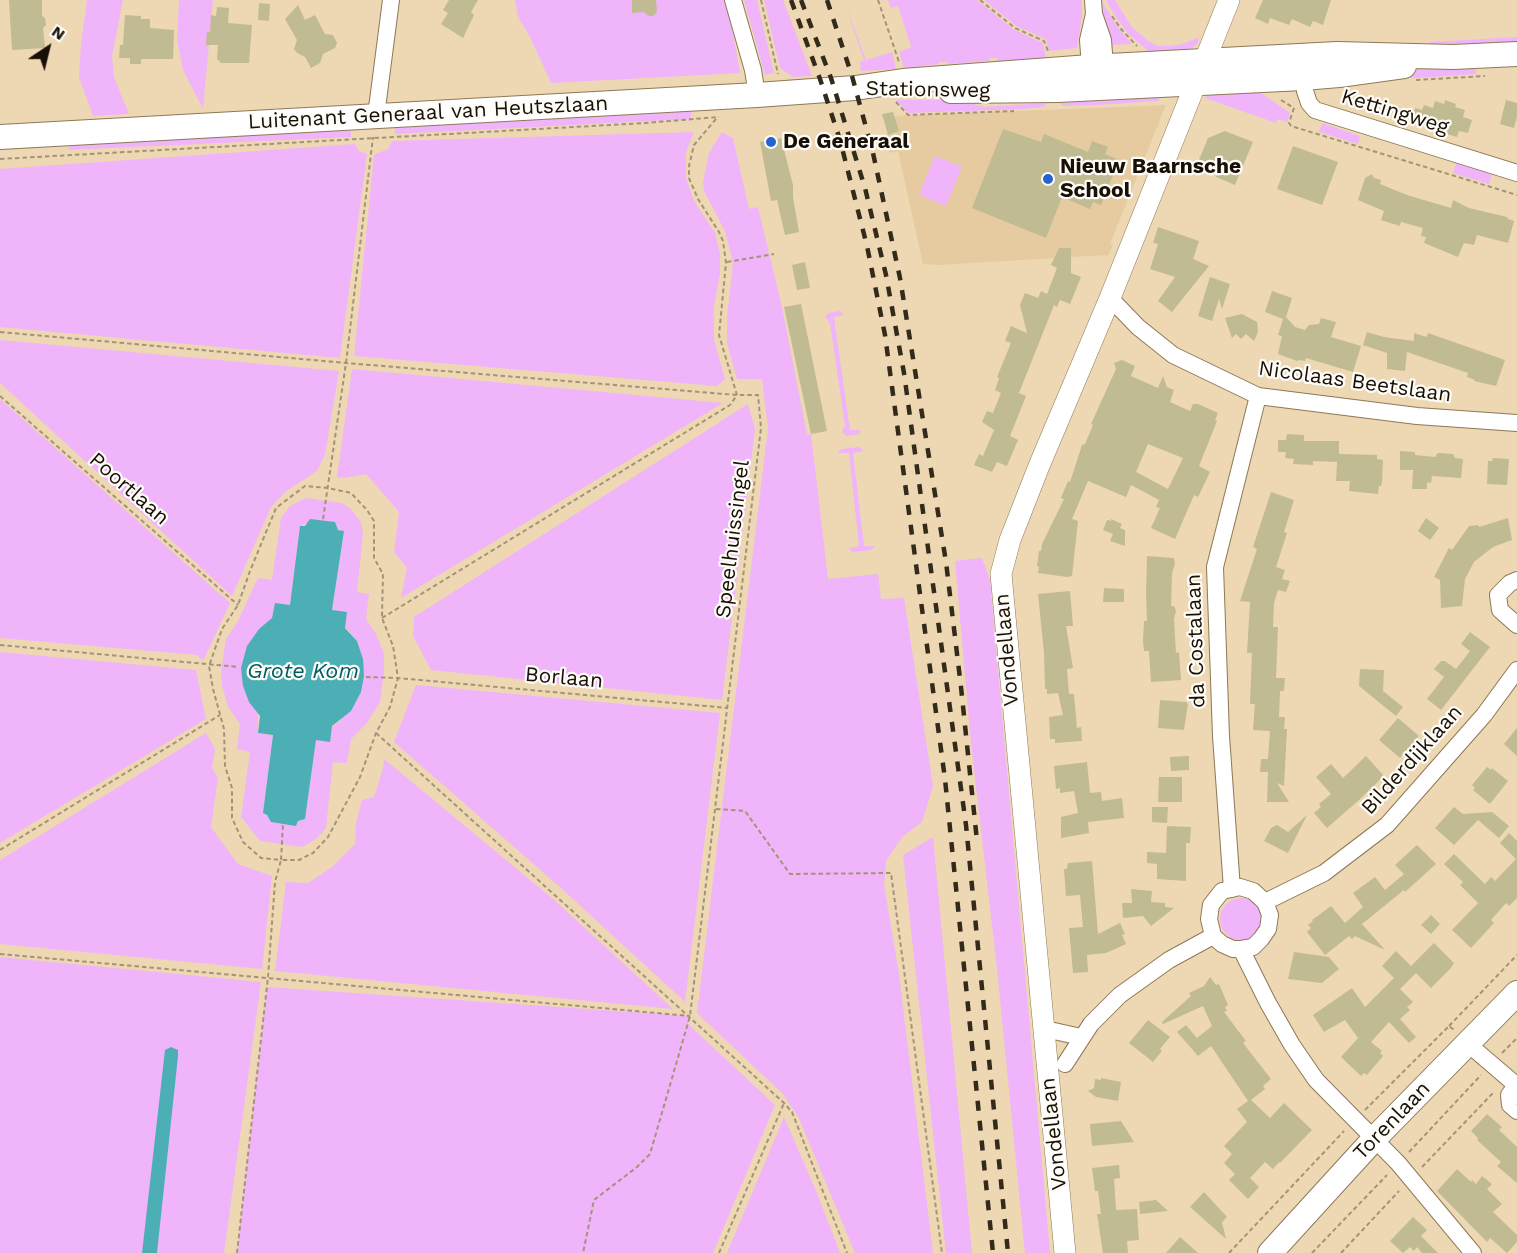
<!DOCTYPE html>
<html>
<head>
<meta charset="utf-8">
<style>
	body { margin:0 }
	#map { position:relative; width:1517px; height:1253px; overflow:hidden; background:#eed8b3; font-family:"Work Sans",sans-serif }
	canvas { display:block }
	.north { position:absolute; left:18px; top:18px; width:60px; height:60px; -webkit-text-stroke:4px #fefcf8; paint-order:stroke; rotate:35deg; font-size:16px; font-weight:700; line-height:24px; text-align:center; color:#181004 }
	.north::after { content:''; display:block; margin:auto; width:21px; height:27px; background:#181004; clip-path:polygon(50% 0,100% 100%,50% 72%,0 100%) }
</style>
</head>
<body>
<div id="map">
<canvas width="1517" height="1253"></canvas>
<div class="north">N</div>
</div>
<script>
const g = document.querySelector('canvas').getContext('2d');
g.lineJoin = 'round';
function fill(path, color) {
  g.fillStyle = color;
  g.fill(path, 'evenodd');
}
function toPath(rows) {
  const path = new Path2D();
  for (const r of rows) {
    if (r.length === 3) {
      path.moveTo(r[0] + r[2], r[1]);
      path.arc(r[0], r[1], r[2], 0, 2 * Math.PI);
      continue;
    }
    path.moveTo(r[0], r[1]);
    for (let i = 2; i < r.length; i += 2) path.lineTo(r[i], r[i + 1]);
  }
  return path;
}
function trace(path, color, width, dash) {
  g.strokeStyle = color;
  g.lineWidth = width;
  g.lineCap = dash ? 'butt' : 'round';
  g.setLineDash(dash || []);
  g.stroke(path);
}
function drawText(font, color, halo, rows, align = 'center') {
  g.font = font + ' "Work Sans",sans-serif';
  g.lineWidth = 4.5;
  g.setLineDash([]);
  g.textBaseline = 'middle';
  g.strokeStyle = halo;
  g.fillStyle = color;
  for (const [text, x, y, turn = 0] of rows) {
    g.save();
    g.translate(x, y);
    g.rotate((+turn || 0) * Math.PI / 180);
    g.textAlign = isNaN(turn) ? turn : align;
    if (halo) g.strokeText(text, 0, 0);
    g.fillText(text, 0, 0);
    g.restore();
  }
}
fill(toPath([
	[1166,105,1110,244,1113,245,1108,256,1105,255,939,265,923,264,898,151,889,153,885,136,887,135,895,116]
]), '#e5cb9f');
fill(toPath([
	[87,0,123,0,112,56,114,77,129,114,93,116,79,77,81,44],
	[179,0,213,0,203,109,183,70,177,39],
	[515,0,727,0,740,73,551,83,529,35,518,17],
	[744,0,757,0,774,73,765,75,764,72],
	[764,0,783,0,812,76,793,77,780,68],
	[844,0,866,60,892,52,896,69,861,71,860,62,864,60],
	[888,0,977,0,1013,29,1043,43,1046,58,998,61,997,58,990,58,989,61,948,64,947,62,939,62,939,64,904,68,899,52,911,47,898,6,891,8],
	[984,0,1082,0,1082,16,1077,48,1049,51,1046,39,1016,26],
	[1101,0,1116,25,1132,44,1110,45],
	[1106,0,1115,0,1131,26,1148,41,1159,46,1169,46,1183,44,1199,37,1198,42,1195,46,1188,50,1155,56,1129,35,1115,16],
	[1517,37,1517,46,1430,49,1430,42],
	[1475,65,1476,74,1416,78,1343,79,1418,69],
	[1257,90,1290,113,1287,122,1277,119,1276,123,1205,98,1210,93],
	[1158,97,1159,101,1097,105,1062,106,1061,103],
	[896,100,960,100,984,107,1046,103,1044,107,1023,109,908,113],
	[691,108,691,119,395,134,395,123],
	[1322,123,1360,136,1358,144,1319,132],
	[351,125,351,137,67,150,78,140],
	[694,132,686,152,686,178,694,201,715,233,720,253,720,273,714,306,714,340,725,379,717,386,354,356,374,155,388,149,392,141],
	[722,132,733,138,749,209,758,207,782,307,807,435,811,434,828,579,878,574,881,599,904,598,933,786,922,822,903,836,886,861,884,885,899,974,933,1253,855,1253,798,1116,782,1093,697,1013,768,428,762,379,737,379,727,343,727,317,733,263,725,231,704,191,703,182,709,153],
	[355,144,359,151,367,154,340,358,0,327,0,169],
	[935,156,962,167,946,206,919,195],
	[1456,163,1492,174,1489,184,1453,173],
	[840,311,844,315,834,317,850,430,861,430,859,434,846,436,842,431,845,426,830,323,825,317,828,313],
	[0,340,339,371,325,454,317,471,285,492,271,507,232,596,0,383],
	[352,369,723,403,401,598,407,568,394,552,399,512,366,474,343,478,337,477],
	[0,399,230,603,203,661,197,655,0,638],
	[748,404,755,429,722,700,431,670,413,636,414,617],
	[859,447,864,451,853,453,864,546,875,546,871,550,852,552,849,548,859,546,849,453,837,453,841,449],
	[305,498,342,503,351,509,361,522,363,533,357,592,369,594,366,619,375,632,384,653,384,672,380,702,367,723,351,739,347,763,333,762,326,828,316,839,302,847,260,841,241,817,250,752,237,749,240,724,228,707,222,685,221,673,226,639,238,621,258,578,272,580,281,518,290,506],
	[308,523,335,527,344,532,332,610,357,641,341,720,316,740,305,818,298,822,296,826,270,818,263,813,273,735,258,733,259,629,290,605,300,526],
	[982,558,990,580,1050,1253,1025,1253,997,969,971,743,955,561],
	[0,652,196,670,206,719,0,843],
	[416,685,720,713,685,1002,561,888,394,742],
	[206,733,215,749,212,768,218,778,211,827,238,864,272,876,262,969,0,944,0,860],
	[384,759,552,898,673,1009,275,971,286,882,308,883,332,867,355,844,356,823,362,800,374,797,383,768],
	[933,837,972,1253,946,1253,903,855],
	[1241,919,21],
	[0,957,261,982,224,1253,0,1253],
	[267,987,690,1016,688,1024,775,1105,713,1253,237,1253],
	[784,1117,817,1193,840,1253,727,1253]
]), '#efb4fa');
fill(toPath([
	[310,519,335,522,338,530,344,531,332,610,347,612,345,628,357,641,363,659,364,676,361,692,351,711,332,726,330,742,316,740,305,819,298,821,296,826,271,822,267,815,263,813,273,735,258,733,260,716,249,702,243,686,241,668,247,646,259,629,272,618,275,603,290,605,300,526,305,526],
	[171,1047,178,1050,178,1056,157,1253,142,1253,165,1050]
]), '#4cafb6');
fill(toPath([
	[9,0,42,0,42,16,45,18,46,25,43,28,45,48,12,50],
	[449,0,478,0,471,12,474,15,463,38,441,24,448,13,443,10],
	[632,0,656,0,657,12,653,16,648,16,644,12,632,13],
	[1263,0,1331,0,1323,25,1313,21,1310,27,1292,19,1289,25,1270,18,1268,24,1255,18],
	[259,3,270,4,269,21,258,20],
	[298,5,305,20,315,15,325,34,333,35,337,43,335,48,323,54,320,63,311,68,305,57,297,53,294,49,297,40,285,19],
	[217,7,229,8,228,23,252,25,249,63,221,63,217,59,218,45,206,45,207,32,210,32,211,15,216,16],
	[125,15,141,16,141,19,150,19,150,28,174,30,173,59,141,59,141,64,130,64,130,58,119,58,120,45,123,45],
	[1445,100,1456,104,1455,107,1465,110,1463,117,1472,120,1468,133,1459,131,1457,137,1426,128,1427,126,1411,121,1415,108,1422,110,1424,105,1433,108,1435,101,1444,104],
	[1506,100,1517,103,1517,117,1514,128,1500,124],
	[893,112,899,131,888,135,882,114],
	[1003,129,1041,142,1044,134,1088,152,1092,141,1108,147,1105,154,1119,160,1101,205,1093,202,1090,209,1062,197,1046,238,972,208],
	[1225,131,1253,142,1235,185,1216,177,1217,175,1209,172,1206,165,1198,162,1208,138],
	[781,138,793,185,793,197,799,232,785,235,777,200,771,201,760,142],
	[1293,146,1338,162,1322,205,1277,189],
	[1372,174,1374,178,1381,180,1380,184,1407,195,1451,208,1453,200,1469,208,1507,217,1508,219,1514,221,1508,243,1477,235,1474,245,1464,243,1458,257,1424,243,1426,237,1421,236,1423,228,1401,222,1400,226,1381,220,1384,211,1358,200,1365,178],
	[1158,227,1199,241,1193,259,1209,266,1172,312,1158,301,1175,277,1150,269,1158,244,1153,243],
	[1059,248,1071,248,1071,273,1081,277,1070,304,1060,300,1057,307,1054,305,1019,393,1026,396,1010,436,1018,440,1007,466,997,462,992,472,974,465,979,454,983,456,994,430,982,422,987,411,993,413,1001,393,995,390,999,378,997,377,1011,343,1005,341,1011,326,1027,333,1020,305,1025,293,1038,298,1041,291,1047,294,1057,268,1051,265],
	[805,262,810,288,797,290,792,265],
	[1210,277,1230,284,1222,309,1219,299,1212,321,1198,316],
	[1272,291,1292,298,1286,317,1295,327,1305,330,1309,325,1319,324,1321,318,1336,322,1331,337,1361,346,1353,372,1306,358,1305,361,1299,360,1297,361,1278,354,1282,336,1278,335,1283,319,1265,312],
	[801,304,827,431,811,434,784,307],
	[1242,314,1257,322,1258,332,1254,341,1246,334,1241,339,1236,334,1232,338,1225,318],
	[1367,332,1384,337,1414,341,1414,333,1427,337,1428,333,1505,360,1496,386,1474,381,1475,380,1467,377,1468,373,1407,352,1405,371,1387,369,1387,353,1363,345],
	[1122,360,1135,366,1131,376,1158,388,1163,376,1167,387,1174,390,1170,402,1190,411,1193,404,1198,404,1218,413,1215,420,1217,421,1199,466,1210,472,1198,497,1194,495,1175,539,1151,528,1160,508,1156,507,1159,500,1131,485,1126,497,1088,481,1072,519,1078,521,1072,576,1067,577,1038,573,1039,567,1037,566,1039,551,1041,551,1042,544,1064,499,1061,498,1068,481,1070,482,1082,445,1085,444,1093,425,1091,424,1116,369,1114,363],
	[1148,444,1183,458,1168,489,1136,472],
	[1287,434,1304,435,1304,441,1339,441,1339,454,1377,455,1377,459,1383,460,1382,482,1381,486,1379,486,1378,494,1349,491,1350,481,1336,481,1337,462,1313,461,1313,465,1293,464,1294,459,1285,458,1286,452,1278,452,1278,440,1286,440],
	[1400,451,1415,452,1415,455,1435,457,1438,453,1453,454,1455,458,1463,459,1461,478,1432,476,1431,483,1427,482,1427,489,1412,489,1413,470,1400,470],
	[1493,458,1509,459,1507,485,1487,484,1488,461,1492,461],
	[1271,492,1294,500,1284,532,1287,533,1276,567,1285,570,1282,579,1290,581,1286,592,1278,590,1274,603,1273,627,1278,627,1276,678,1285,678,1284,691,1280,691,1279,717,1285,717,1284,729,1287,729,1284,786,1277,783,1289,802,1267,802,1268,772,1260,772,1261,759,1268,759,1270,731,1253,730,1255,704,1250,704,1252,653,1247,653,1250,602,1240,601,1257,549,1253,547],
	[1426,518,1439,528,1430,540,1418,531],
	[1508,518,1512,540,1493,547,1474,562,1465,579,1462,606,1441,608,1440,580,1434,577,1449,548,1452,550,1469,526,1478,525,1479,527],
	[1111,519,1122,524,1120,528,1125,530,1125,546,1110,541,1113,534,1103,530,1107,520,1111,521],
	[1147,556,1174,558,1175,564,1172,573,1171,606,1174,606,1176,611,1174,619,1176,653,1179,652,1181,680,1151,682,1149,651,1144,651,1143,641,1144,621,1147,621,1146,594],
	[1104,588,1124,589,1124,602,1103,602],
	[1070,591,1073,626,1066,626,1073,668,1067,669,1069,694,1074,694,1077,728,1081,727,1082,741,1055,743,1055,739,1050,739,1049,717,1063,715,1058,693,1047,694,1047,689,1045,689,1044,653,1038,594],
	[1470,632,1490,647,1441,710,1427,699,1444,677,1434,669,1441,661,1445,661,1456,669,1470,651,1461,644],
	[1360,669,1384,670,1383,691,1403,707,1396,716,1359,686],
	[1160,700,1186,702,1188,704,1184,730,1158,728],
	[1398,718,1419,736,1400,758,1379,740],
	[1517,728,1517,756,1504,744],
	[1189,756,1189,770,1171,771,1170,757],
	[1366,756,1384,776,1359,800,1327,828,1314,813,1321,807,1319,804,1331,794,1316,777,1331,764,1343,778],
	[1087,762,1090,793,1101,792,1102,801,1122,798,1124,818,1088,822,1089,833,1061,838,1061,817,1078,813,1074,791,1060,793,1060,788,1056,789,1054,766],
	[1487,767,1491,770,1492,768,1508,781,1490,804,1473,790,1475,788,1472,785],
	[1159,777,1182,777,1182,802,1158,802],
	[1152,807,1168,807,1167,823,1152,822],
	[1454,807,1463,814,1492,812,1509,826,1499,838,1478,820,1454,845,1435,828],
	[1307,815,1288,853,1264,841,1271,828,1277,825,1288,832],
	[1167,826,1191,827,1190,843,1186,843,1186,881,1157,879,1157,864,1147,863,1147,852,1166,853],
	[1509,833,1517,841,1517,898,1509,906,1506,903,1491,920,1494,923,1471,948,1452,930,1478,903,1460,885,1463,882,1444,864,1454,854,1485,884,1491,877,1495,881,1516,859,1500,843],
	[1417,845,1436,864,1405,892,1404,890,1362,924,1385,950,1355,936,1352,939,1349,936,1325,955,1307,932,1311,928,1308,925,1313,921,1312,920,1331,906,1345,923,1363,907,1353,893,1375,877,1385,890,1404,874,1395,865],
	[1092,861,1098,934,1120,923,1125,934,1122,935,1126,944,1106,953,1087,955,1088,972,1073,973,1069,928,1083,927,1080,895,1066,896,1064,869,1067,869,1068,863],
	[1131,889,1152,891,1151,902,1165,903,1165,907,1174,908,1151,926,1143,916,1123,918,1122,903,1132,903],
	[1431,915,1440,924,1431,934,1421,925],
	[1434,943,1454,963,1450,969,1431,988,1416,973,1400,989,1413,1002,1407,1007,1410,1010,1400,1019,1416,1037,1409,1043,1389,1022,1371,1042,1382,1051,1380,1053,1383,1056,1367,1075,1364,1073,1361,1076,1341,1057,1358,1038,1345,1020,1324,1032,1313,1015,1352,988,1365,1007,1394,978,1382,966,1396,951,1411,966],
	[1294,952,1329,957,1339,969,1322,983,1288,979],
	[1210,977,1216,985,1219,984,1228,1005,1225,1007,1227,1011,1224,1012,1246,1041,1243,1043,1271,1079,1263,1086,1265,1089,1251,1100,1270,1118,1284,1103,1312,1130,1280,1163,1279,1162,1273,1169,1265,1162,1250,1178,1259,1187,1248,1199,1229,1180,1235,1174,1224,1163,1232,1154,1224,1146,1247,1122,1237,1109,1248,1101,1211,1046,1198,1056,1177,1032,1186,1025,1197,1038,1212,1026,1203,1006,1163,1024,1162,1022,1191,996,1189,993,1204,986],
	[1148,1020,1170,1037,1160,1049,1162,1051,1153,1062,1129,1043],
	[1101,1078,1121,1082,1118,1101,1096,1097,1088,1091,1094,1088,1095,1079,1101,1080],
	[1487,1114,1502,1127,1499,1130,1517,1147,1517,1183,1497,1166,1501,1162,1477,1140,1478,1138,1471,1131],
	[1121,1121,1134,1142,1092,1146,1090,1124],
	[1119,1165,1120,1178,1114,1179,1116,1210,1137,1209,1139,1240,1127,1241,1128,1253,1103,1253,1097,1214,1101,1214,1098,1191,1095,1191,1092,1168],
	[1457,1169,1471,1182,1472,1180,1476,1184,1482,1176,1492,1184,1487,1189,1502,1204,1493,1212,1517,1235,1517,1242,1507,1253,1490,1238,1487,1242,1437,1191],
	[1204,1192,1227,1217,1222,1222,1226,1239,1190,1207],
	[1156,1200,1168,1211,1140,1214,1139,1202],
	[1413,1217,1427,1230,1421,1236,1438,1253,1422,1253,1417,1247,1414,1251,1410,1247,1403,1253,1390,1241],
	[1180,1237,1198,1253,1166,1253]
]), '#c0bb93');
const minor = toPath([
	[733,0,753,70,757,95],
	[1093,0,1094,14,1103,40,1105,66,1103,76],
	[1094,14,1088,40,1090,67,1094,77],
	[1302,69,1305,91,1309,103,1315,110,1517,173],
	[376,116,391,0],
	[1110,298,1138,327,1173,355,1258,396,1417,416,1517,423],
	[1517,580,1510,583,1498,595,1500,610,1517,625],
	[1240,887,1253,891,1265,902,1270,915,1268,929,1261,939,1253,947,1241,949,1233,949,1222,944,1213,936,1209,919,1211,905,1222,891,1240,887],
	[1232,889,1221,736,1215,567,1258,396],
	[1265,902,1324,873,1387,825,1484,715,1517,670],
	[1241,949,1268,1003,1292,1045,1316,1080,1398,1163,1473,1253],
	[1045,1029,1081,1037],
	[1467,1043,1516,1085],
	[1065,1064,1091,1024,1120,995,1169,960,1213,936],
	[1517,1084,1509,1095,1510,1105,1517,1111]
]);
const tertiary = toPath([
	[1065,1253,1001,574,1010,540,1039,466,1110,298,1229,0]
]);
const secondary = toPath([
	[951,91,1058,90,1303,78,1339,75,1404,66],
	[0,137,757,95,855,88,903,81,1090,67,1337,54,1453,57,1517,54],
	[1270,1253,1375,1138,1517,993]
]);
trace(minor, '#8d7957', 18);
trace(tertiary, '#8d7957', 22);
trace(secondary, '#8d7957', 26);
trace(toPath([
	[761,0,778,74],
	[878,0,899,62],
	[980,0,1015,28,1044,41,1048,51],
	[1112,16,1121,29,1137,46],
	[1416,80,1485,76],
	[1281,100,1294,108],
	[896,102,908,115,1014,111],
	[1294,108,1289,123,1291,126,1517,195],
	[716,119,694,145,689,166,689,178,698,199,719,232,723,241,726,263,719,335,737,395],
	[0,159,645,123,719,117],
	[727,262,774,254],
	[0,332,346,363,737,395,758,395,761,428,690,1016,650,1154,637,1167,594,1200,583,1253],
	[0,396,238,605],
	[323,519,346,363,373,137],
	[382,618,730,405,737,395],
	[0,645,239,667],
	[366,677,398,678,728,708],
	[376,733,784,1103,792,1112,847,1253],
	[716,809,745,811,790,874,891,873,942,1253],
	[0,850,220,715],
	[0,954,690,1016],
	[1449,1026,1517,955],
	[1502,1053,1517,1038],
	[1365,1110,1449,1026,1454,1030],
	[1409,1152,1481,1075],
	[1422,1167,1493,1093],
	[237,1253,268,977,275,882,281,860,299,860,313,853,328,837,360,777,376,733,390,707,398,678,393,646,382,618,383,574,374,558,374,521,367,510,351,493,328,488,305,486,276,508,250,571,238,605,222,629,209,666,213,689,224,729,225,766,232,788,232,818,243,842,261,858,281,860,283,824],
	[719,1253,784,1103],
	[1229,1253,1344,1131],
	[1312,1253,1387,1175],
	[1341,1253,1399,1191]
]), '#a49376', 2, [4.5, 3]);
trace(minor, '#fff', 16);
trace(tertiary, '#fff', 21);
trace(secondary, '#fff', 24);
trace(toPath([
	[791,0,820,79,840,140,867,246,885,335,945,779,993,1253],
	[801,0,831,78,865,188,886,275,904,373,966,825,1008,1253],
	[827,0,852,76,873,153,900,278,946,562,961,687,977,841]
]), '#332a1a', 4.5, [10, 10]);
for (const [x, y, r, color] of [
	[771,142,6,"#2663d0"],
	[1048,179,6,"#2663d0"]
]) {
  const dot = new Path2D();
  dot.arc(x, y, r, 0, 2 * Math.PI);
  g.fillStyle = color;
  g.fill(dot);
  trace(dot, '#fefcf8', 2);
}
drawText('21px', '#181004', '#fefcf8', [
	["Stationsweg",928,90,1],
	["Kettingweg",1395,112,17],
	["Luitenant Generaal van Heutszlaan",428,113,-3],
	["Nicolaas Beetslaan",1355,382,8],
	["Poortlaan",129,489,41],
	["Speelhuissingel",733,539,-83],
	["da Costalaan",1196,641,-92],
	["Vondellaan",1007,650,-95],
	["Borlaan",564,678,5],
	["Bilderdijklaan",1412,760,-48],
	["Torenlaan",1392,1121,-46],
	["Vondellaan",1054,1134,-96]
]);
drawText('bold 21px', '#181004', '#fefcf8', [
	["De Generaal",783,142],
	["Nieuw Baarnsche",1060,167],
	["School",1060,191]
], 'left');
drawText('italic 22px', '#015d62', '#fefcf8', [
	["Grote Kom",303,672]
]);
</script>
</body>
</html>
